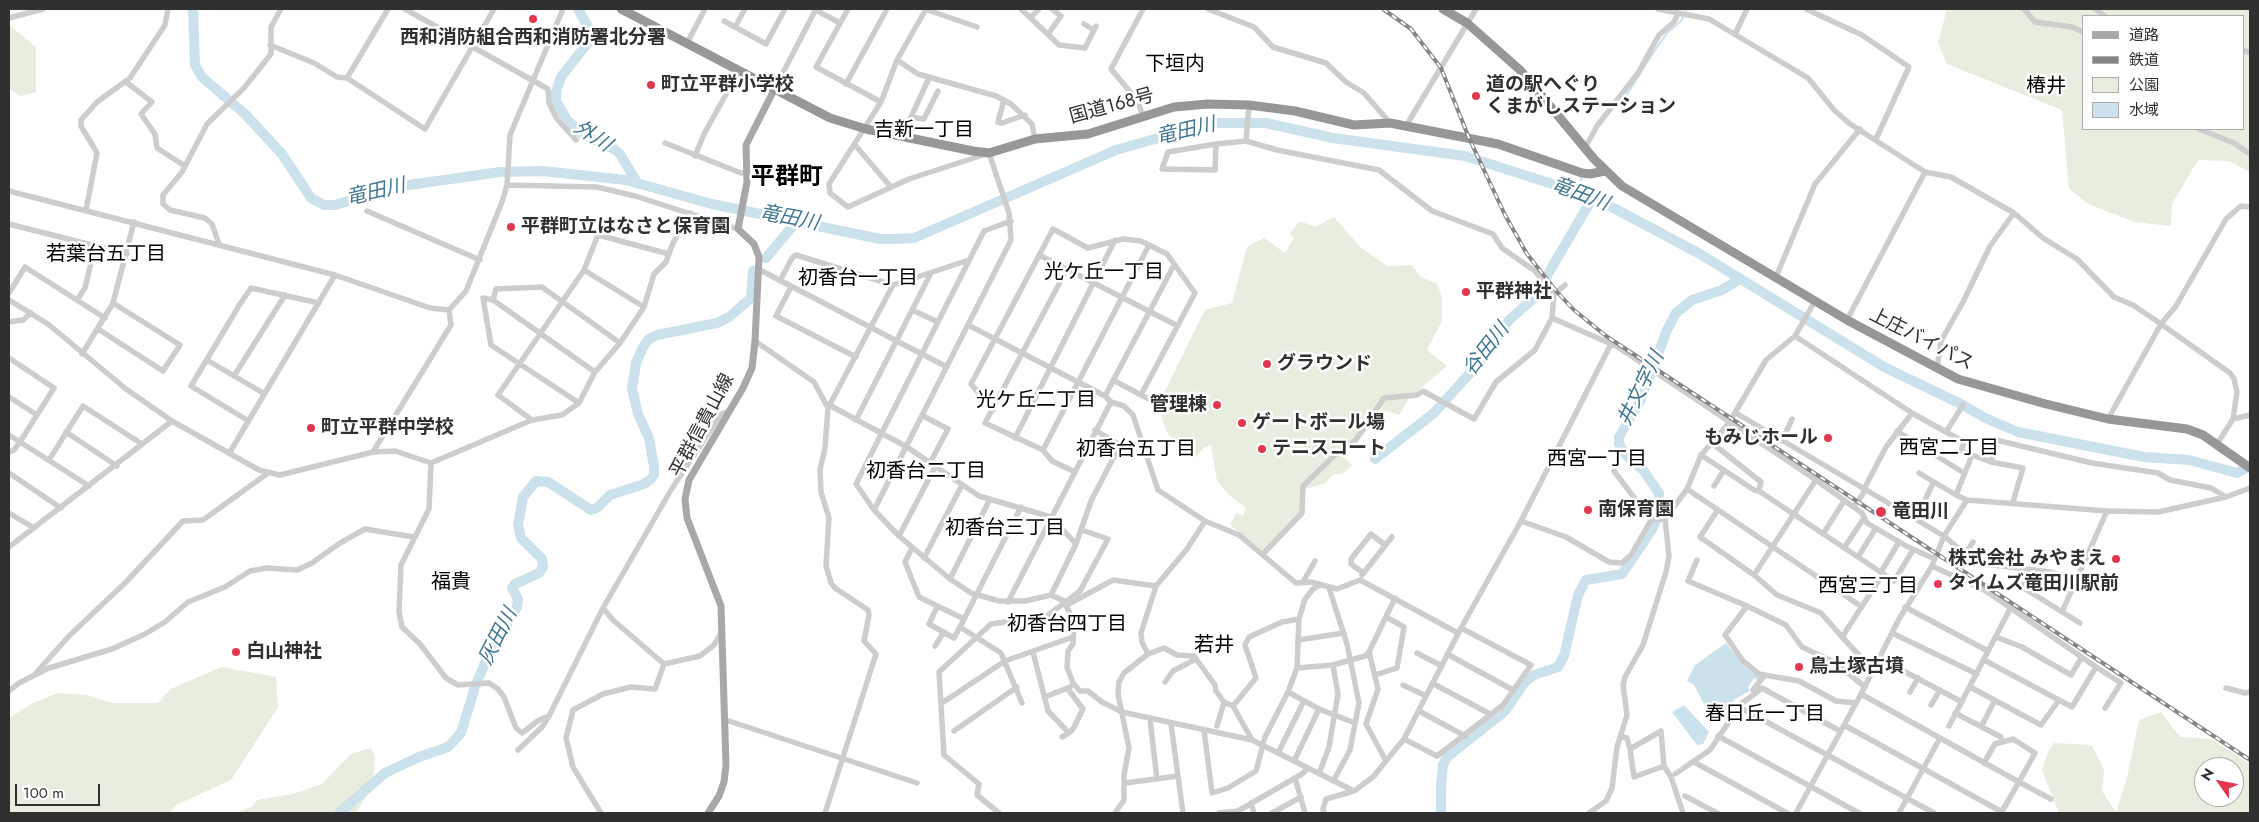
<!DOCTYPE html>
<html>
<head>
<meta charset="utf-8">
<style>
	body { margin:0 }
	#map { position:relative; width:2259px; height:822px; overflow:hidden; background:#fff; font-family:Jost,"Noto Sans JP",sans-serif }
	canvas { display:block }
	.frame { position:absolute; inset:0; border:10px solid #303030; pointer-events:none }
	.legend { position:absolute; left:2082px; top:15px; width:162px; height:115px; box-sizing:border-box; background:#fff; border:1px solid #acacac; margin:0; padding:6px 9px; list-style:none; font-size:15px; color:#303030 }
	.legend li { display:flex; align-items:center; gap:10px; height:25px }
	.legend b { width:25px; border:1px solid #acacac }
	.north { position:absolute; left:2194px; top:757px; width:50px; height:50px; box-sizing:border-box; background:#fff; border:1px solid #acacac; border-radius:50%; rotate:303deg; font-size:14px; font-weight:700; line-height:20px; text-align:center; color:#303030 }
	.north::after { content:''; display:block; margin:auto; width:18px; height:22px; background:#e3374e; clip-path:polygon(50% 0,100% 100%,50% 72%,0 100%) }
	.scale { position:absolute; left:15px; top:784px; width:85px; height:22px; box-sizing:border-box; border:2px solid #303030; border-top:0; padding-left:6px; font-size:15px; line-height:18px; white-space:nowrap; color:#303030; -webkit-text-stroke:4px #fff; paint-order:stroke }
</style>
</head>
<body>
<div id="map">
<canvas width="2259" height="822"></canvas>
<div class="frame"></div>
<ul class="legend">
<li><b style="height:6px;background:#a8a8a8"></b>道路</li>
<li><b style="height:6px;background:#858585"></b>鉄道</li>
<li><b style="height:14px;background:#e7eddf"></b>公園</li>
<li><b style="height:14px;background:#cbe1ec"></b>水域</li>
</ul>
<div class="north">N</div>
<div class="scale">100 m</div>
</div>
<script>
const g = document.querySelector('canvas').getContext('2d');
g.lineJoin = 'round';
function fill(path, color) {
  g.fillStyle = color;
  g.fill(path, 'evenodd');
}
function toPath(rows) {
  const path = new Path2D();
  for (const r of rows) {
    path.moveTo(r[0], r[1]);
    for (let i = 2; i < r.length; i += 2) path.lineTo(r[i], r[i + 1]);
  }
  return path;
}
function trace(path, color, width, dash) {
  g.strokeStyle = color;
  g.lineWidth = width;
  g.lineCap = dash ? 'butt' : 'round';
  g.setLineDash(dash || []);
  g.stroke(path);
}
function drawText(font, color, halo, rows, align = 'center') {
  g.font = font + ' Jost,"Noto Sans JP",sans-serif';
  g.lineWidth = 5;
  g.setLineDash([]);
  g.textBaseline = 'middle';
  g.strokeStyle = halo;
  g.fillStyle = color;
  for (const [text, x, y, turn = 0] of rows) {
    g.save();
    g.translate(x, y);
    g.rotate((+turn || 0) * Math.PI / 180);
    g.textAlign = isNaN(turn) ? turn : align;
    if (halo) g.strokeText(text, 0, 0);
    g.fillText(text, 0, 0);
    g.restore();
  }
}
fill(toPath([
	[1947,9,2250,9,2250,172,2229,161,2198,160,2172,204,2171,226,2135,222,2088,204,2069,189,2062,110,1947,64,1938,43],
	[2083,16,2243,16,2243,129,2083,129],
	[9,25,36,47,36,92,21,96,9,89],
	[1334,217,1360,247,1387,266,1412,265,1421,277,1437,284,1442,297,1442,321,1427,350,1447,366,1409,398,1399,415,1380,409,1368,430,1343,456,1352,465,1342,474,1334,474,1324,484,1304,489,1305,509,1262,551,1230,525,1236,513,1243,516,1246,508,1230,496,1217,481,1211,445,1204,448,1192,460,1168,434,1157,407,1205,310,1232,303,1247,247,1264,238,1285,253,1294,238,1290,233,1300,221,1315,227],
	[221,667,276,677,278,707,231,780,176,805,169,813,9,813,9,718,33,703,58,693,86,695,113,703,158,703,171,689],
	[2161,712,2180,737,2211,739,2250,764,2250,813,2059,813,2042,770,2047,754,2054,743,2092,745,2104,770,2102,791,2116,812,2127,778,2139,720],
	[2204,767,2234,767,2234,797,2204,797],
	[371,748,375,757,373,785,356,813,236,813,253,806,257,800,293,794,322,784,351,754]
]), '#e7eddf');
fill(toPath([
	[1726,643,1745,667,1760,677,1759,681,1754,678,1748,687,1750,691,1735,699,1724,713,1712,714,1707,710,1694,685,1687,681,1695,665],
	[1684,705,1709,732,1703,744,1697,745,1672,712]
]), '#cbe1ec');
trace(toPath([
	[1623,101,1653,53,1667,33,1681,21,1687,9],
	[1577,191,1582,177]
]), '#cbe1ec', 2);
trace(toPath([
	[193,9,195,65,202,77,246,115,282,154,311,198,324,205,335,205,395,187,500,172,543,171,626,180,712,204,880,239,895,239,914,238,1116,150,1211,123,1266,123,1333,138,1465,156,1593,197,1700,254,1884,367,1963,405,1985,418,2018,432,2144,457,2189,460,2237,473,2250,466],
	[578,9,588,27,590,40,561,77,556,92,556,101,567,120,583,135,614,149,620,154,638,184],
	[766,258,797,221],
	[1375,459,1434,413,1480,362,1509,320,1534,298,1593,197],
	[339,813,385,773,419,757,448,747,461,733,475,687,484,665,517,607,518,599,512,588,515,584,539,573,543,567,542,559,521,538,518,525,523,497,536,481,548,482,591,510,597,508,610,495,644,484,650,480,654,475,654,466,649,438,638,414,632,389,636,363,643,347,649,339,657,335,717,323,729,317,751,298,753,271],
	[1441,813,1441,786,1443,765,1447,757,1505,711,1525,682,1534,675,1558,667,1564,656,1578,595,1586,580,1622,574,1653,528,1659,513,1659,493,1643,470,1625,454,1619,444,1619,437,1640,402,1667,330,1676,313,1692,300,1722,290,1740,279]
]), '#cbe1ec', 10);
trace(toPath([
	[405,9,548,89,549,103,557,119,576,140],
	[814,9,840,23],
	[848,9,816,67,881,102],
	[925,9,977,27],
	[1021,9,1059,45,1085,48,1096,26],
	[1143,9,1111,69,1137,100,1143,116],
	[1208,9,1254,27,1273,47,1326,63,1346,82,1364,93,1390,123],
	[1658,9,1709,19,1808,78,1834,110,1850,124,1925,172,1951,177,2014,213,2043,238,2077,259,2114,297,2133,305,2161,324,2230,373,2234,379,2237,392,2233,419,2217,444],
	[1806,9,1862,35,1909,67,1876,139],
	[2024,9,2035,22,2072,27,2083,32],
	[2095,9,2105,16],
	[1031,17,1039,9],
	[9,18,43,9],
	[724,21,766,44,785,9],
	[1084,24,1094,30],
	[735,27,745,9],
	[1048,34,1061,16,1052,9],
	[1735,34,1747,9],
	[687,43,705,9],
	[270,45,314,63,337,77,347,78,425,129,494,9],
	[2243,51,2250,52],
	[897,60,918,74,996,96,1011,104,1032,124,1035,139],
	[347,78,388,9],
	[126,82,152,102,141,114,155,134,157,148,185,166],
	[846,84,887,9],
	[774,90,816,9],
	[1004,100,998,122,1002,123,1025,115],
	[911,117,929,78],
	[1406,126,1476,9],
	[2199,129,2234,143,2250,154],
	[901,136,911,117,924,119,938,91],
	[1246,141,1249,105],
	[665,143,741,173,747,173],
	[1216,144,1215,170,1162,169,1168,152,1216,144,1246,141,1277,150,1379,170,1432,211,1493,234,1502,248,1535,271,1554,294,1552,318,1618,347,1816,480,1862,513,1867,523,1908,547,1935,559],
	[855,145,890,186],
	[1585,148,1597,126,1638,73,1659,35,1674,22,1678,13],
	[695,156,704,134,739,71],
	[507,185,597,187,635,196,738,229],
	[9,191,335,275,430,308,449,310,466,291,502,202,507,185,510,135,563,9],
	[86,210,97,153,81,126,81,120,97,102,130,78,165,25,168,9],
	[367,211,480,260],
	[1011,221,984,231,856,484,874,510,899,536,950,579,971,593,999,601,1025,601,1051,595,1064,601,1071,616,1074,627,1073,644,1068,651,1067,667,1073,683,1080,691,1088,691,1102,702,1122,712,1252,740,1354,791,1373,777,1404,739,1461,628,1521,521,1611,344],
	[9,224,127,254],
	[219,244,212,224,205,218,170,210,163,204,163,195,182,172,207,124,244,88,271,54,271,27,281,9],
	[1039,255,1178,326],
	[1067,269,985,423,1043,450,1052,461,1073,471],
	[584,270,644,307],
	[760,270,947,367],
	[1776,277,1815,184,1860,129],
	[780,281,792,258,796,255,893,285,969,260],
	[791,287,776,316,856,357],
	[9,293,25,267,105,318],
	[1554,294,1565,285],
	[9,300,48,324,126,389,172,421,259,470,280,475,373,452,395,451,431,463,532,420,562,415,579,403,595,372,620,343,644,307,654,274,666,262,673,243,690,213],
	[77,300,85,288,95,246],
	[493,300,496,289,542,287,620,343],
	[912,310,938,322],
	[1847,320,1925,172],
	[9,322,23,320,31,313],
	[968,325,1105,396,1111,402,1124,406,1133,415,1158,490,1205,521,1239,535,1296,583,1311,582,1337,589,1360,580,1458,633],
	[98,329,163,371,180,345,113,303],
	[1795,336,1912,413,1964,442,1961,451,1972,455,1956,495,1967,500],
	[755,341,814,382,828,408,825,448,820,470,821,492,829,518,826,566,831,583,835,588,868,610,869,615,864,641,876,654,825,813],
	[82,354,113,303,134,222],
	[9,358,54,388,20,442,14,450,9,452],
	[207,360,263,393],
	[1937,368,1941,341,1963,302,1990,246,2014,213],
	[234,376,285,295],
	[1141,395,1155,402],
	[1105,396,1174,265],
	[9,397,37,415],
	[579,403,491,345,483,298,493,300,595,372],
	[831,406,907,447,979,496,1051,517,1076,544,1051,595],
	[828,408,893,285],
	[993,410,971,384,1053,229,1088,248,1123,239,1141,241,1167,254,1195,293,1141,395,1113,380],
	[1736,413,1944,536,1976,563,2050,572,2077,580],
	[923,416,948,429,930,463],
	[2108,419,2161,324,2176,306,2226,219,2241,206,2250,207],
	[2233,419,2250,415],
	[247,420,191,386,240,304,251,288,319,303],
	[532,420,498,395,584,270,598,235,669,254],
	[856,420,931,273],
	[1897,431,1964,473],
	[66,432,117,466],
	[1946,432,1963,405],
	[9,435,89,486],
	[1015,438,1115,240],
	[1782,441,1792,419],
	[1712,443,1761,482,1759,491],
	[1043,450,1149,245],
	[230,452,335,275],
	[373,452,451,325,449,310],
	[1701,455,1754,490,1759,491,1894,581,1913,550],
	[1972,455,1991,462,2023,468,2013,502],
	[49,460,83,406,142,444],
	[1991,462,1996,440,2092,463,2158,473,2170,480,2211,488,2226,497],
	[431,463,429,509,401,565,399,612,402,627,420,644,446,678,458,685,489,683,498,689,504,697,516,728,522,733,539,720,549,716],
	[1614,471,1651,520,1665,519,1687,489,1701,455,1729,423,1766,360,1795,336,1815,301],
	[9,473,61,508],
	[1919,473,1956,495],
	[1714,486,1724,470],
	[1687,489,1862,607],
	[1864,489,1886,447,1912,413],
	[1925,500,1933,483],
	[1021,507,960,627,1001,653,1022,703],
	[1854,507,1866,489],
	[874,510,1011,240,1009,213,989,153,909,179,848,207,830,193,829,184,881,102,897,60,926,9],
	[1717,511,1700,537,1754,575,1777,595,1821,613,1842,637],
	[9,513,34,528],
	[1521,521,1566,537,1609,562,1622,563,1631,555,1651,520],
	[1823,534,1844,501],
	[899,536,935,467],
	[1076,544,1091,501,1120,445,1095,430],
	[9,547,172,421],
	[912,548,905,562,919,597,964,619],
	[1844,548,1864,518],
	[1263,554,1302,513,1303,486,1336,454,1355,441,1384,398,1417,395,1423,391,1474,419,1496,382,1535,350,1552,318],
	[1965,554,1973,542],
	[1858,557,1876,528],
	[924,558,962,485],
	[1697,560,1688,581,1747,606],
	[1932,566,1986,591,2096,667,2072,707,1984,660],
	[2034,570,2022,587,2080,623],
	[1362,572,1351,564,1351,559,1371,534,1385,545],
	[1881,572,1899,542],
	[1362,575,1392,537],
	[1754,575,1816,480],
	[950,579,990,499],
	[1303,582,1315,561],
	[1329,588,1347,644,1359,703,1350,750,1334,780],
	[1008,602,1111,402],
	[1067,605,1113,580,1156,586],
	[937,607,929,624,954,638,960,627],
	[1905,607,1988,651],
	[603,608,613,620,664,664],
	[2062,612,2107,511],
	[1892,633,1977,674],
	[1996,637,2022,647,2071,675,2082,657],
	[1298,640,1344,633],
	[935,646,944,632],
	[1033,652,1048,711,1069,733,1073,729,1083,709,1068,689],
	[1369,652,1378,689,1366,724,1386,761],
	[1417,653,1442,666],
	[1148,654,1142,642,1141,633,1156,586,1187,549,1205,521],
	[1447,654,1513,690],
	[1879,658,1962,702],
	[664,664,700,656,714,645,722,631],
	[2096,667,2121,683,2105,708],
	[1297,668,1333,665,1365,656,1369,652,1395,598],
	[1873,670,1842,637,1883,574],
	[36,673,69,636,126,582,183,521,203,520,268,473],
	[1375,675,1397,668,1404,627,1386,617],
	[1165,682,1173,671,1196,659],
	[1432,683,1490,714],
	[1403,685,1426,696],
	[1970,687,2041,725,2059,700],
	[2226,688,2245,693,2250,692],
	[1753,690,1764,676],
	[9,691,19,683,49,668,112,649,145,634,165,622,188,602,225,587,250,571,267,568,297,570,312,563,340,543,365,529,414,537],
	[1288,692,1319,709,1355,723],
	[1910,692,1918,678],
	[1861,694,2019,782,2001,813],
	[1045,697,1070,687],
	[942,703,1005,661,1073,637],
	[1856,703,1836,701,1799,681,1759,674,1743,661,1725,635,1747,606,1786,625,1802,647,1834,662,1865,687],
	[1931,705,1940,690],
	[1233,706,1256,678,1245,645,1249,637,1282,622,1299,619],
	[1739,707,1934,813],
	[1419,711,1465,736],
	[1955,713,2001,737],
	[1150,719,1157,779],
	[726,720,917,783],
	[1171,724,1183,813],
	[1844,725,2002,812],
	[1217,726,1224,702],
	[1949,726,2010,609],
	[1981,727,1995,700],
	[1204,730,1212,793,1228,788,1256,771,1265,737,1288,692,1297,668,1299,619,1305,599,1313,589,1320,585],
	[954,731,1017,687],
	[1718,736,1859,813],
	[1062,737,1069,733],
	[1622,737,1627,738,1630,749,1661,731,1664,766,1671,777,1683,813],
	[1404,739,1437,756,1503,705,1531,665,1461,628],
	[1630,749,1634,777,1664,766],
	[518,750,542,727,549,716,603,608,671,490,721,414,730,411],
	[1278,753,1304,701],
	[1294,761,1319,709],
	[1694,762,1787,813],
	[1984,763,1995,744,2013,739,2035,753,2019,782,2051,799],
	[1319,774,1329,747,1338,694,1333,665],
	[1675,774,1710,750,1741,704,1762,688,1840,731],
	[1295,778,1305,813],
	[1125,783,1178,776],
	[1685,796,1717,813],
	[1251,803,1254,813],
	[601,813,573,767,566,738,573,710,603,694,631,687,655,689,664,664],
	[999,813,977,795,979,784,944,755,939,672,991,624,1047,616,1080,591,1108,539,1082,530],
	[1115,813,1124,800,1124,775,1129,748,1118,694,1119,682,1124,673,1148,654,1164,648,1177,655,1194,656,1215,685,1216,691,1224,702,1233,706,1252,740],
	[1219,813,1238,811,1302,774,1308,768],
	[1272,813,1301,797],
	[1324,813,1323,809,1326,799,1354,791],
	[1589,813,1606,801,1612,788,1617,747,1627,715,1623,685,1625,677,1643,645,1666,572,1669,556,1665,519],
	[1796,813,1861,694,1899,619,1932,566,1944,536,1967,500,2107,511,2158,512,2226,497,2250,488],
	[1899,813,1940,738]
]), '#cdcdcd', 5.5);
trace(toPath([
	[708,813,719,796,724,782,726,765,721,606,687,518,685,499,689,480,743,388,752,368,755,341,759,257,754,244,738,229,747,182,746,145,774,90]
]), '#a8a8a8', 7);
trace(toPath([
	[621,9,830,118,866,129,973,151,989,153,1035,139,1088,134,1174,107,1208,104,1249,105,1295,111,1354,125,1390,123,1498,144,1582,173,1590,174,1605,171],
	[1443,9,1467,23,1520,70,1594,159,1622,186,1847,320,1958,379,2046,404,2108,419,2187,429,2203,435,2250,468]
]), '#979797', 9);
const rail = toPath([
	[1383,9,1411,29,1441,68,1469,138,1505,215,1527,254,1557,292,1574,310,1606,336,2250,760]
]);
trace(rail, '#858585', 4);
trace(rail, '#fff', 2, [5.5]);
for (const [x, y, r, color] of [
	[533,19,5,"#e3374e"],
	[651,85,5,"#e3374e"],
	[1476,96,5,"#e3374e"],
	[511,227,5,"#e3374e"],
	[1466,292,5,"#e3374e"],
	[1267,364,5,"#e3374e"],
	[1217,405,5,"#e3374e"],
	[1242,423,5,"#e3374e"],
	[311,428,5,"#e3374e"],
	[1828,438,5,"#e3374e"],
	[1262,449,5,"#e3374e"],
	[1588,510,5,"#e3374e"],
	[1881,512,6,"#e3374e"],
	[2116,559,5,"#e3374e"],
	[1938,584,5,"#e3374e"],
	[236,652,5,"#e3374e"],
	[1799,667,5,"#e3374e"]
]) {
  const dot = new Path2D();
  dot.arc(x, y, r, 0, 2 * Math.PI);
  g.fillStyle = color;
  g.fill(dot);
  trace(dot, '#fff', 2);
}
drawText('bold 19px', '#303030', '#fff', [
	["西和消防組合西和消防署北分署",533,38,"center"],
	["町立平群小学校",661,85],
	["道の駅へぐり",1486,85],
	["くまがしステーション",1486,107],
	["平群町立はなさと保育園",521,227],
	["平群神社",1476,292],
	["グラウンド",1277,364],
	["管理棟",1207,405,"right"],
	["ゲートボール場",1252,423],
	["町立平群中学校",321,428],
	["もみじホール",1818,438,"right"],
	["テニスコート",1272,449],
	["南保育園",1598,510],
	["竜田川",1892,512],
	["株式会社 みやまえ",2106,559,"right"],
	["タイムズ竜田川駅前",1948,584],
	["白山神社",246,652],
	["鳥土塚古墳",1809,667]
], 'left');
drawText('19px', '#303030', '#fff', [
	["国道168号",1112,107,-15],
	["上庄バイパス",1921,340,27],
	["平群信貴山線",703,426,-62]
]);
drawText('20px', '#000', '#fff', [
	["下垣内",1175,65],
	["椿井",2046,87],
	["吉新一丁目",924,131],
	["若葉台五丁目",106,255],
	["光ケ丘一丁目",1104,273],
	["初香台一丁目",858,279],
	["光ケ丘二丁目",1036,401],
	["西宮二丁目",1949,449],
	["初香台五丁目",1136,450],
	["西宮一丁目",1597,460],
	["初香台二丁目",926,472],
	["初香台三丁目",1005,529],
	["福貴",451,583],
	["西宮三丁目",1868,587],
	["初香台四丁目",1067,625],
	["若井",1214,646],
	["春日丘一丁目",1765,715]
]);
drawText('italic 20px', '#3f7792', '#fff', [
	["竜田川",1186,132,-13],
	["外川",592,137,33],
	["竜田川",376,193,-13],
	["竜田川",1580,195,21],
	["竜田川",789,219,11],
	["谷田川",1487,350,-52],
	["井文字川",1642,389,-64],
	["灰田川",499,637,-63]
]);
drawText('bold 24px', '#000', '#fff', [
	["平群町",787,178]
]);
</script>
</body>
</html>
